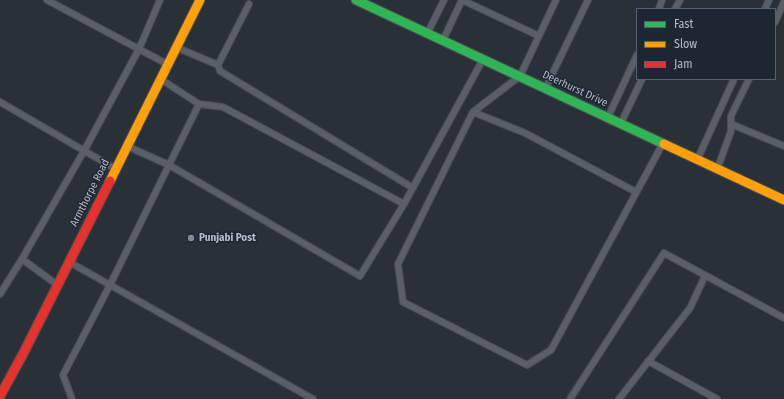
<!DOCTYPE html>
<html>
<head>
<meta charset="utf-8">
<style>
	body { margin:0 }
	#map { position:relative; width:784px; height:399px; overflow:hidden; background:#2a3038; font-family:"Fira Sans Condensed",sans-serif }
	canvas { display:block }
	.legend { position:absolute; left:636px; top:8px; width:140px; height:72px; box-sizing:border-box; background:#1d2633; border:1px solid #59626f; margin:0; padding:5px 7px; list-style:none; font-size:12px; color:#b4bcc9 }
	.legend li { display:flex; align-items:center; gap:8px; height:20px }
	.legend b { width:20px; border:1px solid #59626f }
</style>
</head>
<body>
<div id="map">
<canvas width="784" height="399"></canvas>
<ul class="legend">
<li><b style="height:5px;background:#30b455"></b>Fast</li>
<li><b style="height:5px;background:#ff9f0a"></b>Slow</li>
<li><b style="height:5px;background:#e5322d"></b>Jam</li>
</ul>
</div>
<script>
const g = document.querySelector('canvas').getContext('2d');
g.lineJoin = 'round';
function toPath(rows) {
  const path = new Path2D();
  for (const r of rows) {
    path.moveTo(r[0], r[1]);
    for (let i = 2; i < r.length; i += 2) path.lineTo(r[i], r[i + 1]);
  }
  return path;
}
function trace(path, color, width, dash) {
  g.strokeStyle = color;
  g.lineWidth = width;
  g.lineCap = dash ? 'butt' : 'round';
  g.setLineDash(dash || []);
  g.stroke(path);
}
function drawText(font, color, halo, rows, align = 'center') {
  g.font = font + ' "Fira Sans Condensed",sans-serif';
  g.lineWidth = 3;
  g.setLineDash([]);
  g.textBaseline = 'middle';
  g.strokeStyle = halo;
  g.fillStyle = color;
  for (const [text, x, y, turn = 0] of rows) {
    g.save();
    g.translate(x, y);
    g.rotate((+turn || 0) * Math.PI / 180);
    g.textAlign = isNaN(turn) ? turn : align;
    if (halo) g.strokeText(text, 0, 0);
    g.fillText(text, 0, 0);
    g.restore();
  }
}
const lane = toPath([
	[47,0,167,64],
	[462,0,539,36],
	[556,0,520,76,473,112,398,264,403,302,527,365,551,350,662,145],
	[249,4,218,65,220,71,413,188],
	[659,9,662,0],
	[675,9,680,0],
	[765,9,769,0],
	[775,22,784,2],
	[428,32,444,0],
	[443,40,462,0],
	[178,48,218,65],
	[162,80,199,104,223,107,404,204],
	[546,87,588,0],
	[0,102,114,168],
	[473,112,525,133,636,192],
	[608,117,637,55],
	[621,123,642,79],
	[731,124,784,146],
	[129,147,169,165,360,276,404,204,482,61],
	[698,158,734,79],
	[718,167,731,131,731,116,749,79],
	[22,259,56,284],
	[71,263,313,399],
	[0,294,22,259,84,151,139,49,160,0],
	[648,361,717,399],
	[72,399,63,375,110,285,199,104],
	[570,399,664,253,784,318],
	[619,399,690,308,705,276]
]);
const fast = toPath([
	[356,0,664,144]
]);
const slow = toPath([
	[664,144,784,200],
	[110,181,200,0]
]);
const jam = toPath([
	[0,396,23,354,110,181]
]);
trace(lane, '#484c53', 8);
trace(fast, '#484c53', 11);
trace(slow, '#484c53', 11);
trace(jam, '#484c53', 11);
trace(lane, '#5a5e66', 6);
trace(fast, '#30b455', 9);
trace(slow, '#ff9f0a', 9);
trace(jam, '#e5322d', 9);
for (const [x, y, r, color] of [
	[191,238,4,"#848b96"]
]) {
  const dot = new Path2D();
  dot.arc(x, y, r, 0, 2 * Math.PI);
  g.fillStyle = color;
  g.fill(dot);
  trace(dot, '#1d2633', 1.5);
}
drawText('11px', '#b4bcc9', '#1d2633', [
	["Deerhurst Drive",575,89,25],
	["Armthorpe Road",90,193,-63]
]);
drawText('bold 11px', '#b4bcc9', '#1d2633', [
	["Punjabi Post",199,238]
], 'left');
</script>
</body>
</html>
